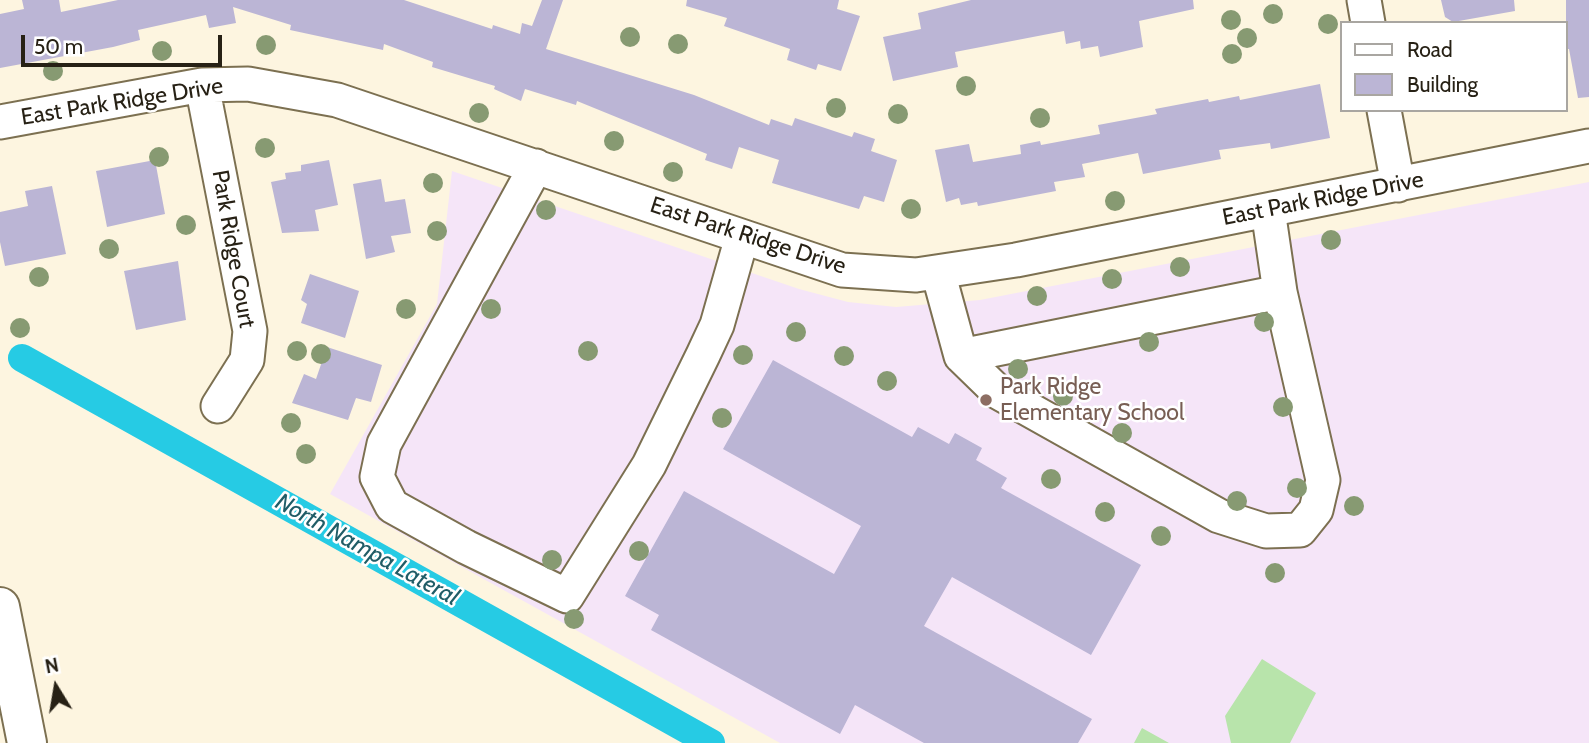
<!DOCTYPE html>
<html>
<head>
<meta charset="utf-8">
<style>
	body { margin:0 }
	#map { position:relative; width:1589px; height:743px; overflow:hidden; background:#fdf5e0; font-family:Cabin,sans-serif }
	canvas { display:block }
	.legend { position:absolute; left:1340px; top:21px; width:228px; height:91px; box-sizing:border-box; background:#fff; border:2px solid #a9a6a1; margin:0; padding:9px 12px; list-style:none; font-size:21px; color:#272115 }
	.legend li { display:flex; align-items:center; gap:14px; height:35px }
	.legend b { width:35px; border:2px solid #a9a6a1 }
	.north { position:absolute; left:21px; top:652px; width:70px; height:70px; -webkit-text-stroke:5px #fff; paint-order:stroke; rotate:349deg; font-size:19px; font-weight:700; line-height:28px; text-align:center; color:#272115 }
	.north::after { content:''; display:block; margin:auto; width:24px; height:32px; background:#272115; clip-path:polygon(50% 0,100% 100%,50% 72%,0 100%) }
	.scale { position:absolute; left:21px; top:35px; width:201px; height:32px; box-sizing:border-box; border:4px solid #272115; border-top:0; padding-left:9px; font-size:21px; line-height:24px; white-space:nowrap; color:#272115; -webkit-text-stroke:5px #fff; paint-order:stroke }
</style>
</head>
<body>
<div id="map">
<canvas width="1589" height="743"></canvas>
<ul class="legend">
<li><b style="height:9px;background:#fff"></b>Road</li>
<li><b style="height:19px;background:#bbb5d5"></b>Building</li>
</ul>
<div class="north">N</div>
<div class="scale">50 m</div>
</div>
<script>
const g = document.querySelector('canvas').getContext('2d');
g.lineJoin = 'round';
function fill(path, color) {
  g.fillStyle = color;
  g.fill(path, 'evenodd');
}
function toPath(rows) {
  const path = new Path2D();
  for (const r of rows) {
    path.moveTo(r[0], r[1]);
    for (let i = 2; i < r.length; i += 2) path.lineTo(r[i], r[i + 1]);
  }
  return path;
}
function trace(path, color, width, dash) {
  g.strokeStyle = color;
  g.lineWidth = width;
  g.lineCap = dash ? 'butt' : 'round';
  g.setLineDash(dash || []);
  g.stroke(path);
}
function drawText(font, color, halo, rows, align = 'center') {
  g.font = font + ' Cabin,sans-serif';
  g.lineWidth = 5;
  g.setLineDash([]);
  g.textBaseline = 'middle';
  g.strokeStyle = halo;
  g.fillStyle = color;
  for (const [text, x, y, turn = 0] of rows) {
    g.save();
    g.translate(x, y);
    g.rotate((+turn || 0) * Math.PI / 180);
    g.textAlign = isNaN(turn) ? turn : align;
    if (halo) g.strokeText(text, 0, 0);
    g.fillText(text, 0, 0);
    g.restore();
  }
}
fill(toPath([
	[452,171,799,289,848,302,896,307,980,300,1589,182,1589,743,780,743,330,494,437,304]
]), '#f5e5f8');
fill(toPath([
	[1262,659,1316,693,1290,743,1231,743,1225,716],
	[1142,728,1169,743,1134,743]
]), '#b8e4ab');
trace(toPath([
	[22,358,711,743]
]), '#26cbe4', 28);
fill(toPath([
	[22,0,59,0,61,12,118,0,404,0,492,29,493,25,520,34,522,23,532,26,542,0,563,0,546,49,694,95,769,125,771,119,792,126,795,118,852,137,854,132,875,139,871,151,897,160,884,202,864,196,859,209,772,183,779,160,739,147,732,169,705,160,707,154,577,101,576,105,525,89,521,101,494,89,495,86,432,67,433,62,384,44,383,50,290,30,291,25,233,7,236,23,209,28,206,15,138,30,140,40,113,47,0,68,0,14,24,9],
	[687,0,839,0,837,9,860,16,841,71,818,64,816,70,787,60,790,49,724,26,727,18,686,6],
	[971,0,1193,0,1194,9,1139,21,1143,47,1100,57,1098,46,1081,49,1080,41,1066,44,1064,31,955,52,958,67,893,81,883,37,921,29,918,13],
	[1441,0,1514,0,1515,11,1453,22,1445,17],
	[1566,0,1589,0,1589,97,1578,98,1569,49,1566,49],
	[1320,84,1330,138,1271,149,1270,143,1219,150,1221,159,1143,174,1138,153,1082,164,1085,177,1054,182,1056,191,978,206,977,202,961,205,959,198,946,202,935,150,969,144,973,162,1021,154,1020,145,1040,141,1041,145,1100,134,1098,125,1157,114,1155,109,1208,99,1209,102,1239,96,1240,100],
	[155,160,165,214,107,227,96,171],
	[329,160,338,205,315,210,319,231,282,233,271,182,286,179,285,173,301,171,301,165],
	[381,179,385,202,405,199,411,233,391,236,395,252,366,259,353,184],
	[52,186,66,254,5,266,0,242,0,212,28,206,25,191],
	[178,261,186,320,136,330,124,271],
	[310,274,359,291,345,338,301,323,307,304,301,300],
	[327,347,382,365,371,402,356,398,348,420,292,403,304,374,316,379],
	[773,360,912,437,918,427,949,444,955,433,982,448,976,460,1007,478,1001,488,1141,565,1091,655,952,577,924,626,1092,719,1078,743,924,743,855,705,840,734,651,630,659,615,625,596,684,491,834,574,861,526,723,449]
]), '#bbb5d5');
const minor = toPath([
	[1364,0,1368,23],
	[202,85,250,331,247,360,218,406],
	[1384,110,1398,185],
	[0,122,202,85,248,84,337,100,842,270,916,275,1016,260,1589,146],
	[536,166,384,444,377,477,392,506,466,547,567,596,649,465,703,355,717,325,742,237],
	[938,272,961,356,998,392,1219,516,1266,531,1300,530,1316,510,1323,480,1280,292,1268,210],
	[961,356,1280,292]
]);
const major = toPath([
	[0,607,27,743]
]);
trace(minor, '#7c7051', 37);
trace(major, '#7c7051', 42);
trace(minor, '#fff', 33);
trace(major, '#fff', 38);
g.fillStyle = '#879a72';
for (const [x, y] of [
	[1273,14],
	[1231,20],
	[1328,24],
	[630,37],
	[1247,38],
	[678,44],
	[266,45],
	[162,51],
	[1232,54],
	[53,71],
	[966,86],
	[836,108],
	[479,113],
	[898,114],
	[1040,118],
	[614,141],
	[265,148],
	[159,157],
	[673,172],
	[433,183],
	[1115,201],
	[911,209],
	[546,210],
	[186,225],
	[437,231],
	[1331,240],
	[109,249],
	[1180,267],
	[39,277],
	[1112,279],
	[1037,296],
	[406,309],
	[491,309],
	[1264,322],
	[20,328],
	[796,332],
	[1149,342],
	[297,351],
	[588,351],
	[321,354],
	[743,355],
	[844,356],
	[1018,369],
	[887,381],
	[1063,396],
	[1283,407],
	[722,418],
	[291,423],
	[1122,433],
	[306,454],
	[1051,479],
	[1297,488],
	[1237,501],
	[1354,506],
	[1105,512],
	[1161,536],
	[639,551],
	[552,560],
	[1275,573],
	[574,619]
]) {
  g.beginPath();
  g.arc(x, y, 10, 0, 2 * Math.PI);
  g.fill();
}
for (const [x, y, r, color] of [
	[986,400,7,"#8d6e63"]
]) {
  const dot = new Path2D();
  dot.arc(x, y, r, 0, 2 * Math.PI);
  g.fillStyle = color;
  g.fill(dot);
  trace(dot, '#fff', 2.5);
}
drawText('23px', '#272115', '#fff', [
	["East Park Ridge Drive",122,102,-9],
	["East Park Ridge Drive",1323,199,-11],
	["East Park Ridge Drive",748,236,18],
	["Park Ridge Court",233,249,80]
]);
drawText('23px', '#785e54', '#fff', [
	["Park Ridge",1000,387],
	["Elementary School",1000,413]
], 'left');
drawText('italic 24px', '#205d67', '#fff', [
	["North Nampa Lateral",367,550,29]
]);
</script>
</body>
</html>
